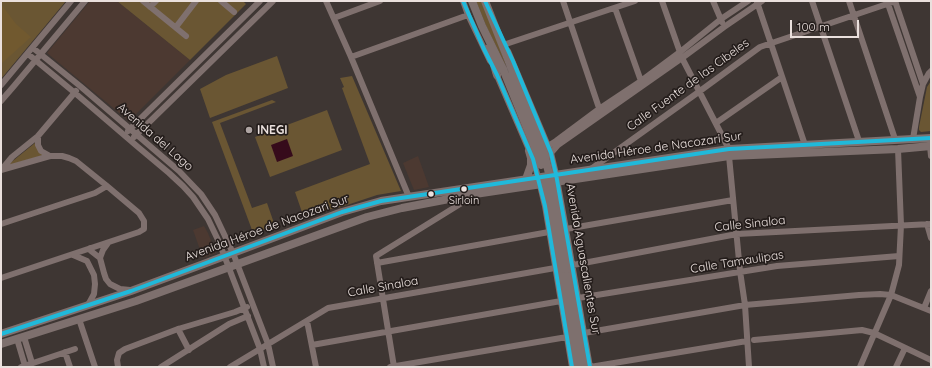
<!DOCTYPE html>
<html>
<head>
<meta charset="utf-8">
<style>
	body { margin:0 }
	#map { position:relative; width:932px; height:368px; overflow:hidden; background:#3e3633; font-family:Quicksand,sans-serif }
	canvas { display:block }
	.frame { position:absolute; inset:0; border:2px solid #eae0dd; pointer-events:none }
	.scale { position:absolute; left:790px; top:20px; width:69px; height:18px; box-sizing:border-box; border:2px solid #eae0dd; border-top:0; padding-left:5px; font-size:12px; line-height:14px; white-space:nowrap; color:#eae0dd; -webkit-text-stroke:3px #241d1b; paint-order:stroke }
</style>
</head>
<body>
<div id="map">
<canvas width="932" height="368"></canvas>
<div class="frame"></div>
<div class="scale">100 m</div>
</div>
<script>
const g = document.querySelector('canvas').getContext('2d');
g.lineJoin = 'round';
function fill(path, color) {
  g.fillStyle = color;
  g.fill(path, 'evenodd');
}
function toPath(rows) {
  const path = new Path2D();
  for (const r of rows) {
    path.moveTo(r[0], r[1]);
    for (let i = 2; i < r.length; i += 2) path.lineTo(r[i], r[i + 1]);
  }
  return path;
}
function trace(path, color, width, dash) {
  g.strokeStyle = color;
  g.lineWidth = width;
  g.lineCap = dash ? 'butt' : 'round';
  g.setLineDash(dash || []);
  g.stroke(path);
}
function drawText(font, color, halo, rows, align = 'center') {
  g.font = font + ' Quicksand,sans-serif';
  g.lineWidth = 3.5;
  g.setLineDash([]);
  g.textBaseline = 'middle';
  g.strokeStyle = halo;
  g.fillStyle = color;
  for (const [text, x, y, turn = 0] of rows) {
    g.save();
    g.translate(x, y);
    g.rotate((+turn || 0) * Math.PI / 180);
    g.textAlign = isNaN(turn) ? turn : align;
    if (halo) g.strokeText(text, 0, 0);
    g.fillText(text, 0, 0);
    g.restore();
  }
}
fill(toPath([
	[90,1,117,1,190,60,129,121,47,53],
	[418,156,429,187,414,190,403,163],
	[204,226,208,233,216,253,203,258,193,230]
]), '#4c3931');
fill(toPath([
	[1,1,66,1,1,79],
	[117,1,243,1,246,4,190,60],
	[476,1,483,1,507,68,487,28],
	[277,56,288,88,210,118,200,89,226,75],
	[352,76,401,191,377,195,341,207,303,215,295,192,370,164,342,88,344,87,340,78],
	[931,81,931,131,921,132,919,130,919,127,927,87],
	[272,100,276,102,220,123,252,208,267,203,275,226,256,232,252,230,212,122],
	[327,110,342,150,270,177,255,137],
	[35,143,44,155,10,165,9,164]
]), '#6a5633');
fill(toPath([
	[1,4,16,24,31,37,1,64]
]), '#71592f');
fill(toPath([
	[287,139,293,156,277,162,271,145]
]), '#360b1b');
trace(toPath([
	[143,1,186,36],
	[221,1,234,12],
	[326,1,351,57,409,197],
	[463,1,468,15,490,61],
	[563,1,600,111],
	[662,1,682,58,729,149],
	[713,1,722,22],
	[812,1,859,141],
	[849,1,895,139],
	[887,1,920,97],
	[895,1,923,84],
	[757,2,805,145],
	[150,7,156,1],
	[615,8,641,81],
	[334,18,380,1],
	[176,27,196,1],
	[506,44,635,1],
	[33,48,80,86,179,171,201,194,215,215,233,253,268,344,273,367],
	[508,51,551,153,556,174,566,229,590,367],
	[28,54,75,93,138,147,169,173,183,186,193,197,208,219,219,242,260,349,264,367],
	[351,57,468,15],
	[495,71,533,159,538,177,545,206,572,367],
	[1,85,71,1],
	[1,101,14,86,85,1],
	[716,123,782,77],
	[128,131,260,1],
	[38,136,38,145,41,151,50,156],
	[134,137,273,1],
	[913,139,920,97,923,84,929,73,931,71],
	[548,146,556,141,599,109,641,81,680,52,721,19,748,1],
	[930,146,931,156],
	[550,155,551,153,558,145,682,58,724,27,762,1],
	[729,156,740,271,745,305,749,367],
	[2,169,12,157,38,136,76,91],
	[591,169,700,91,760,47,896,1],
	[1,170,50,156,62,156,69,158,76,161,107,186,139,213,144,221,144,229,139,232,1,278],
	[1,224,95,193,107,186],
	[927,224,931,238],
	[566,229,733,200],
	[108,243,103,250,100,258,104,273,106,279,110,284,120,289,130,290],
	[90,248,91,251,100,258],
	[73,255,87,261,94,275,95,284,94,294,88,305],
	[377,263,549,232],
	[573,265,737,234,931,224],
	[578,298,777,266,899,256],
	[924,308,931,291],
	[79,319,95,367],
	[307,321,316,367],
	[178,329,189,350],
	[584,333,745,305,859,295,880,294,891,295,931,311],
	[24,337,32,363],
	[17,339,25,366],
	[754,340,862,330,874,333,931,360],
	[312,345,561,301],
	[65,352,70,367],
	[21,367,75,349],
	[118,367,117,360,119,353,125,349,178,329,235,312,247,307],
	[161,367,229,324,248,316],
	[230,367,328,308,555,268],
	[390,367,567,337],
	[394,367,376,256,473,196],
	[590,367,747,341],
	[860,367,891,295,899,265,901,225,898,149],
	[896,367,905,348]
]), '#7f706e', 6);
trace(toPath([
	[472,1,482,26,503,69],
	[485,1,511,67],
	[489,48,497,75],
	[526,179,531,165,531,158,529,151],
	[561,269,577,367],
	[567,269,584,367],
	[1,334,131,291,233,253,342,212,381,201,729,149,931,138],
	[1,344,136,301,367,217,402,208,475,194,729,156,898,149,931,146]
]), '#7e706e', 8);
trace(toPath([
	[511,67,544,153,554,194,567,269],
	[503,69,538,155,541,165],
	[545,180,551,208,561,269]
]), '#7e706e', 8);
trace(toPath([
	[463,1,483,47,497,75,533,159,545,206,572,367],
	[485,1,513,61,551,153,556,174,590,367],
	[1,334,131,291,342,212,381,201,729,149,931,138]
]), '#20b9da', 4);
for (const [x, y, r, color] of [
	[249,130,4,"#aea4a2"],
	[464,189,3.5,"#eae0dd"],
	[431,194,3.5,"#eae0dd"]
]) {
  const dot = new Path2D();
  dot.arc(x, y, r, 0, 2 * Math.PI);
  g.fillStyle = color;
  g.fill(dot);
  trace(dot, '#241d1b', 1.5);
}
drawText('11px', '#eae0dd', '#241d1b', [
	["Sirloin",464,201]
]);
drawText('12px', '#eae0dd', '#241d1b', [
	["Calle Fuente de las Cibeles",688,85,-36],
	["Avenida del Lago",155,137,41],
	["Avenida Héroe de Nacozari Sur",656,148,-8],
	["Calle Sinaloa",750,224,-6],
	["Avenida Héroe de Nacozari Sur",267,228,-20],
	["Avenida Aguascalientes Sur",583,259,80],
	["Calle Tamaulipas",737,262,-9],
	["Calle Sinaloa",383,287,-10]
]);
drawText('bold 12px', '#eae0dd', '#241d1b', [
	["INEGI",257,130]
], 'left');
</script>
</body>
</html>
